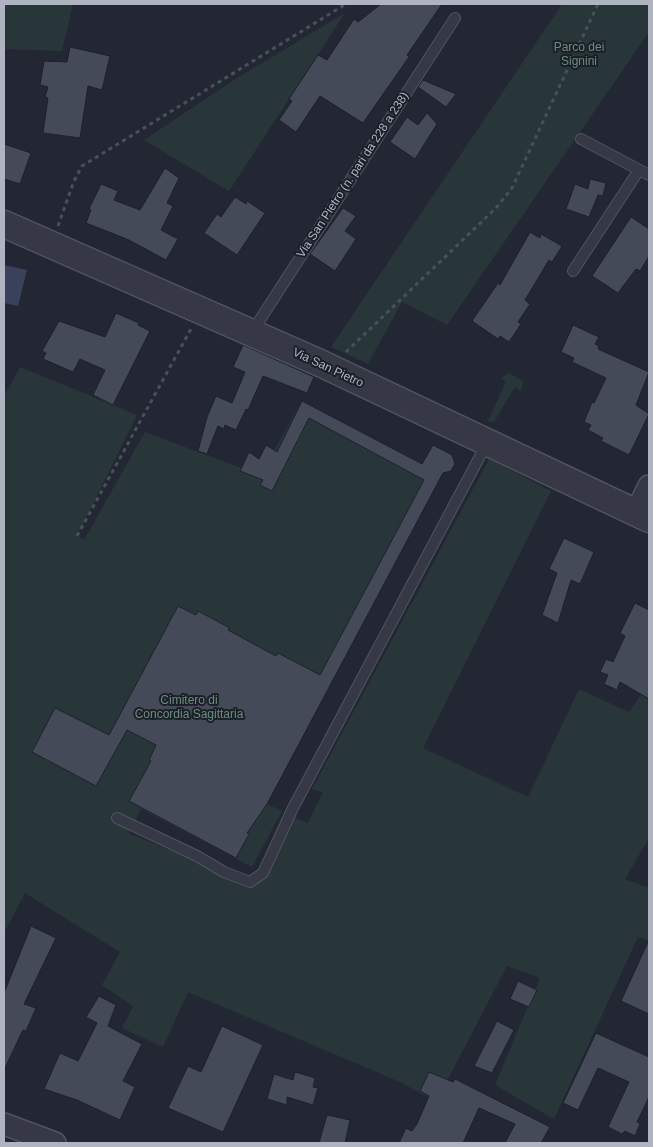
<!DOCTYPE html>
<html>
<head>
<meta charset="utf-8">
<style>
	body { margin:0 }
	#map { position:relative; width:653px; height:1147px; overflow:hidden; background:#232734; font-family:Helvetica,sans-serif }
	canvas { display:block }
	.frame { position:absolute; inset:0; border:5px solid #b0b4c1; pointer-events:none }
</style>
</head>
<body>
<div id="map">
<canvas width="653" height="1147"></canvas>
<div class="frame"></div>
</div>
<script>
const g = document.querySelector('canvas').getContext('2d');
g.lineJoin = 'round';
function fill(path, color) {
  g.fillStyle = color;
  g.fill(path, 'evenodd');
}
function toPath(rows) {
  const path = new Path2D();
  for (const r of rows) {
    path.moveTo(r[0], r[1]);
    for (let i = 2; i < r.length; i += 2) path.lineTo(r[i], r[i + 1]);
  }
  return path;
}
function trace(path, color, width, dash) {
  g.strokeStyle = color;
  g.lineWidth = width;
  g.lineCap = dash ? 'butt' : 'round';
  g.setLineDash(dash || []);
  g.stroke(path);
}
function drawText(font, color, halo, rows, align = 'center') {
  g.font = font + ' Helvetica,sans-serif';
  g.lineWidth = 4;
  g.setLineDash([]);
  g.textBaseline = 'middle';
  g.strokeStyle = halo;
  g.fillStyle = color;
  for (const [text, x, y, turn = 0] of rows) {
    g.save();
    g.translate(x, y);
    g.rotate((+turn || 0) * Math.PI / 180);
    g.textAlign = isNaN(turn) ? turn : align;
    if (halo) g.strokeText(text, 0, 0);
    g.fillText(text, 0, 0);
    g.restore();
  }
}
fill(toPath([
	[4,4,73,4,62,51,4,49],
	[562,4,649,4,649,32,447,325,402,302,368,364,331,347],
	[345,13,229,191,144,140,237,78],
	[20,367,137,415,77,536,84,540,145,432,260,475,302,401,441,473,267,804,282,811,252,867,141,809,128,833,252,884,265,878,276,859,294,817,308,823,323,792,312,789,489,459,551,491,423,748,528,797,579,689,629,712,641,694,649,700,649,838,625,879,649,888,649,940,638,937,554,1119,495,1085,540,978,507,966,436,1102,400,1082,188,992,163,1047,122,1028,133,1006,102,985,120,952,25,893,4,933,4,396],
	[509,373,523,381,521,391,515,387,494,422,488,421,506,382,501,378]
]), '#283639');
fill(toPath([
	[4,265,27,270,18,306,4,303]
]), '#3a425b');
const building = toPath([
	[381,4,442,4,407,55,409,57,363,123,320,96,296,132,279,120,292,101,289,99,318,55,327,60,354,19,358,22,381,4],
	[70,47,110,56,102,90,88,86,80,138,43,133,48,98,45,97,48,87,40,85,44,61,67,62,70,47],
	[423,80,456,94,446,107,418,87,423,80],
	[427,113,437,124,415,159,390,142,407,117,418,125,427,113],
	[4,144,31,153,20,184,4,179,4,144],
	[165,168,179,178,167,203,173,206,161,230,178,239,166,260,129,240,86,223,91,210,89,209,101,184,118,191,114,200,140,210,165,168],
	[590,179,606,183,603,196,598,195,589,217,566,209,575,184,588,189,590,179],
	[235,197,246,204,247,201,265,213,237,255,204,233,217,214,221,217,235,197],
	[343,208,356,216,345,231,356,239,335,271,310,254,343,208],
	[631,217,649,229,649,256,640,271,636,269,618,293,592,276,631,217],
	[530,232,540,238,541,234,562,246,552,262,549,260,525,300,530,304,518,322,521,324,509,342,500,336,498,339,472,321,498,283,500,285,530,232],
	[116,313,139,323,138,325,150,331,113,405,93,395,105,370,80,359,73,372,43,359,46,353,42,351,59,321,105,337,116,313],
	[573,325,599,337,595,344,599,346,598,349,649,372,636,405,649,414,629,455,601,441,603,438,588,430,591,425,584,422,592,402,594,403,606,378,572,362,574,358,561,352,573,325],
	[243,345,314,377,307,393,263,376,248,410,246,409,236,430,225,425,224,429,218,426,207,454,198,451,207,417,216,396,232,403,245,372,233,367,243,345],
	[302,401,422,464,433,445,452,455,455,464,451,471,443,473,267,804,247,833,249,834,236,858,129,801,151,761,149,760,156,745,127,730,96,786,32,752,55,708,109,735,178,606,196,615,198,611,230,628,228,630,276,656,278,653,320,675,424,480,309,418,272,491,260,485,263,480,240,471,249,452,259,459,266,445,277,452,302,401],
	[564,538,594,552,580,584,571,580,558,623,542,615,557,573,549,569,564,538],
	[635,603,649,610,649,699,620,682,617,690,604,684,608,675,600,672,606,659,613,662,625,636,620,633,635,603],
	[31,926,56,938,24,1004,36,1008,26,1031,23,1030,4,1070,4,993,31,926],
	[649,940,649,1014,621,1001,649,940],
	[518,981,537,990,529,1007,510,999,518,981],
	[99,996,116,1005,108,1026,142,1044,123,1081,135,1087,120,1120,77,1100,44,1089,60,1053,78,1061,97,1023,86,1017,99,996],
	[497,1021,514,1030,492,1073,474,1066,497,1021],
	[222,1026,263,1045,223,1132,168,1108,188,1066,201,1072,222,1026],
	[596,1033,649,1057,649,1097,637,1122,640,1124,635,1136,625,1131,622,1134,608,1127,629,1082,598,1068,578,1110,563,1103,596,1033],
	[295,1072,315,1078,313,1087,318,1088,313,1105,287,1097,287,1105,267,1099,274,1074,293,1080,295,1072],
	[429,1072,453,1082,455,1079,550,1127,541,1143,505,1143,515,1124,479,1108,463,1143,399,1143,406,1128,412,1131,417,1124,429,1096,420,1091,429,1072],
	[327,1115,350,1120,345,1143,319,1143,327,1115]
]);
fill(building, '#444a58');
trace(building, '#1d212c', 1);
const service = toPath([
	[581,139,649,175],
	[573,271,639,170],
	[252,332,455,18],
	[117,818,197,856,224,872,250,882,263,873,293,808,487,443]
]);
const minor = toPath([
	[636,512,649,486],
	[4,1124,55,1143]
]);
const tertiary = toPath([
	[4,224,320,363,649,519]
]);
trace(service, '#505460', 12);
trace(minor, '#505460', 24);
trace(tertiary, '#505460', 29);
trace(toPath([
	[58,226,74,181,82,166,346,4],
	[346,352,496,208,512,188,598,4],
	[77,536,191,329]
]), '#465257', 3, [4, 4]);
trace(service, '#363945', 10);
trace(minor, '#363945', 21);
trace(tertiary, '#363945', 26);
drawText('12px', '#6b8f79', '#1b1f29', [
	["Parco dei",579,48],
	["Signini",579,62],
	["Cimitero di",189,701],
	["Concordia Sagittaria",189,715]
]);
drawText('12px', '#b0b4c1', '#1b1f29', [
	["Via San Pietro (n. pari da 228 a 238)",353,175,-57],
	["Via San Pietro",328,368,25]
]);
</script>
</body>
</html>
